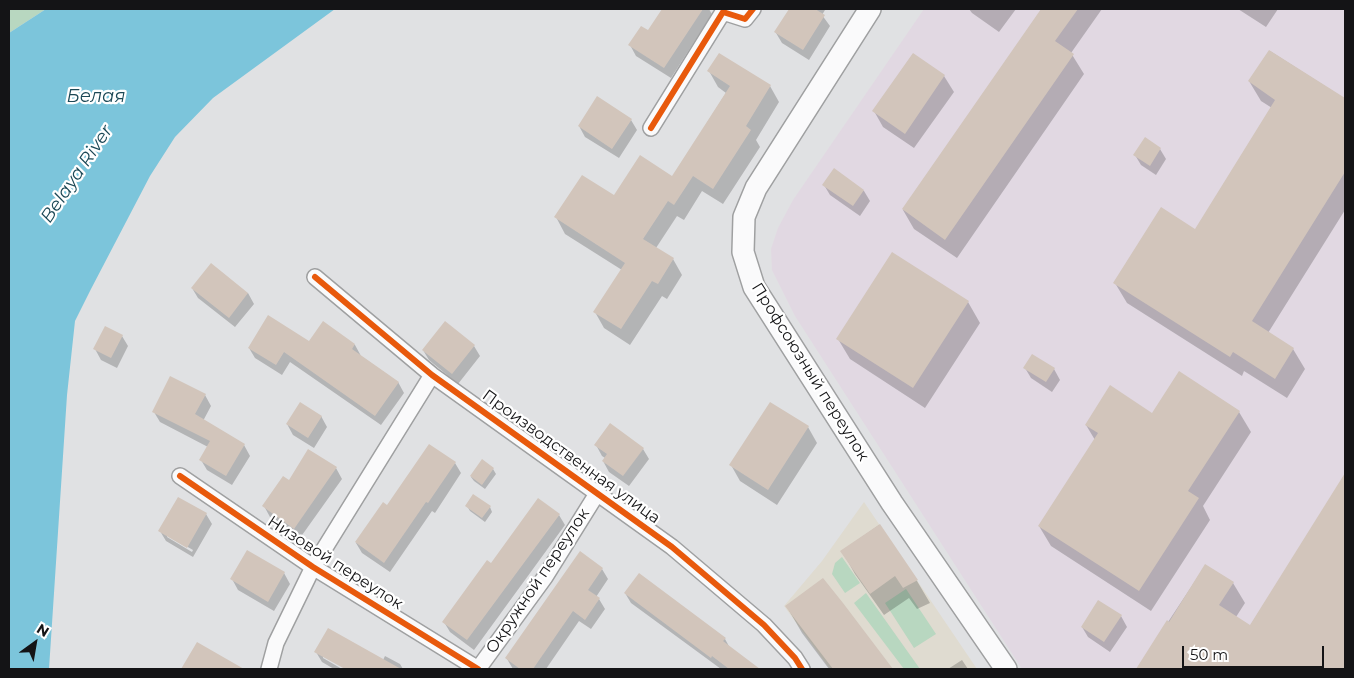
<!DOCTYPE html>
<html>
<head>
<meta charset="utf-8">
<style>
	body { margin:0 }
	#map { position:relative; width:1354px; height:678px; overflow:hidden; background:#e0e1e3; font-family:Montserrat,sans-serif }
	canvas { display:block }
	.frame { position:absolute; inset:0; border:10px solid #141416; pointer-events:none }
	.north { position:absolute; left:10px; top:618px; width:50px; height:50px; -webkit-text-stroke:4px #fff; paint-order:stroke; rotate:32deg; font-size:14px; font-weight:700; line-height:20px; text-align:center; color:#141416 }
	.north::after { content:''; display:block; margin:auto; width:18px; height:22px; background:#141416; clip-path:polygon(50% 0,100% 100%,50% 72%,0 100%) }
	.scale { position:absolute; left:1182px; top:646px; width:142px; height:22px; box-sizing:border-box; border:2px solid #141416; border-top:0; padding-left:6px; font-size:15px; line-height:18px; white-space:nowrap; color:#141416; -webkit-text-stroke:4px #fff; paint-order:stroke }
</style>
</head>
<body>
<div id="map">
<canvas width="1354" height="678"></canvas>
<div class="frame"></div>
<div class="north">N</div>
<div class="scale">50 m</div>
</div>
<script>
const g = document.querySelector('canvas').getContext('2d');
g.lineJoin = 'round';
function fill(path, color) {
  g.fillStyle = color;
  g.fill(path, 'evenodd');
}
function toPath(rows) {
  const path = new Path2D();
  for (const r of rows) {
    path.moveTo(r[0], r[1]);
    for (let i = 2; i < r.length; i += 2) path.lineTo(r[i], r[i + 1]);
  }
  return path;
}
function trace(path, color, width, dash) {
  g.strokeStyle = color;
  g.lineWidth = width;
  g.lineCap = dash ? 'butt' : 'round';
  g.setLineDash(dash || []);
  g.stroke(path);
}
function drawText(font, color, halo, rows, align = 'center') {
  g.font = font + ' Montserrat,sans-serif';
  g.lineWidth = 4.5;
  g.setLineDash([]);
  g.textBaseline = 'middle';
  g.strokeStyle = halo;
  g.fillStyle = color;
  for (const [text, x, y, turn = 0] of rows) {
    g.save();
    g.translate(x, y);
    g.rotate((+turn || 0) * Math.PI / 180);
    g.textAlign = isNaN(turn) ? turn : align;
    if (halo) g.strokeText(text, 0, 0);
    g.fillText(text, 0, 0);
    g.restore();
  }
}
fill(toPath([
	[924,9,1345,9,1345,669,1022,669,795,316,772,270,771,249,778,228,793,200]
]), '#e1d8e2');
fill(toPath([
	[864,502,977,669,830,669,784,606,822,561]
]), '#dfdbd0');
fill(toPath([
	[9,9,46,9,9,33],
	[842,557,860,583,845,593,832,574,835,563],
	[906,589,936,634,914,648,885,603],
	[866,593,920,669,921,669,904,669,854,603]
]), '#b8d7c0');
fill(toPath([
	[46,9,335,9,213,98,175,137,150,176,91,289,75,321,67,395,49,669,9,669,9,33]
]), '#7cc5db');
fill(toPath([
	[663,9,709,9,714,18,706,30,703,28,671,78,636,56,630,45,648,32],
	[791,9,824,9,825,10,822,15,830,26,809,60,782,43,776,33],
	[969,9,1016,9,999,32,972,13],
	[1042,9,1102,9,1071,53,1084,74,957,258,914,229,903,210],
	[1238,9,1278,9,1266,27],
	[1270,51,1345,99,1345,210,1268,333,1293,349,1305,369,1287,398,1244,371,1242,376,1127,303,1115,283,1196,231,1272,108,1261,101,1249,81],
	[913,54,944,76,954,92,914,148,883,127,874,111],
	[709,71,770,86,779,102,756,140,760,147,723,204,702,191,684,220,677,216,656,248,673,259,682,275,667,299,662,296,630,345,604,328,595,312,622,270,565,234,556,217,672,178,726,93,718,87],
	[631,120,637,130,619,158,585,137,579,126],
	[1160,149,1166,159,1156,175,1141,165,1135,155],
	[834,170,864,191,870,201,860,216,830,195,824,185],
	[192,288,248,293,254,304,235,327,198,298],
	[968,302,980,323,925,408,850,359,838,339],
	[323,323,355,345,361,356,398,382,404,393,381,425,290,362,282,375,255,358,249,348,309,343],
	[122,336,128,346,117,368,101,360,95,349],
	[474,346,480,356,458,384,429,360,423,350],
	[1025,368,1054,369,1060,380,1052,392,1031,378],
	[205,395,211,406,203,421,244,445,250,456,232,485,207,470,201,460,208,447,160,422,154,412],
	[1239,412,1251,432,1203,506,1210,520,1151,611,1051,546,1039,526,1095,440,1086,425,1152,414],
	[321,416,327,427,314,448,293,435,287,424],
	[808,427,817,443,777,505,740,481,731,465],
	[596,445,643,449,649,459,629,486,609,472,603,461,605,458,602,456],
	[482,461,493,469,496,474,485,489,474,481,471,477],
	[455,463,461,473,435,513,432,511,390,572,362,553,356,543,388,507],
	[336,468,342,479,300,538,270,517,264,506,289,482],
	[1345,476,1345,669,1137,669,1205,566,1233,583,1245,603,1236,617,1250,626],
	[467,506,490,507,492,512,485,522,470,511],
	[206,514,212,524,193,557,166,541,160,531],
	[167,535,193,550,192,552,167,537],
	[559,515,565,525,474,650,450,632,444,622,491,565],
	[879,525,917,581,930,603,917,609,909,598,884,615,855,574,842,551],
	[602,569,608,579,596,597,599,599,605,609,591,629,579,621,546,669,513,669,507,659],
	[284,573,290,584,274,611,238,590,232,579],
	[639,575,725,639,730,648,758,669,721,669,631,603,625,593],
	[823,579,891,669,829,669,802,633,787,607],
	[1121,616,1127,627,1110,652,1088,637,1082,627],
	[197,644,232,664,235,669,182,669],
	[316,652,383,660,385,656,400,664,403,669,347,669,323,655,323,658,342,669,334,669,322,662],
	[962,660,968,669,948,669]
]), '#0003');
fill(toPath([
	[662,9,703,9,664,68,628,45,641,26,648,30],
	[789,9,815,9,825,15,803,50,774,32],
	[1041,9,1078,9,1055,41,1074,54,945,240,902,209],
	[1269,50,1345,98,1345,172,1252,321,1294,348,1275,379,1233,352,1230,357,1113,283,1161,207,1195,229,1275,100,1248,81],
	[719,53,771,85,746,126,751,130,713,189,693,176,674,205,668,201,643,239,674,258,658,284,652,281,621,329,593,312,625,263,554,217,582,175,614,195,640,155,672,176,730,86,707,71],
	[913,53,945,75,905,134,872,111],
	[597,96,632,119,612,149,578,126],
	[1145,137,1161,148,1150,166,1133,155],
	[834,168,864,190,853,206,822,185],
	[892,252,969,301,913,388,836,339],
	[211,263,248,293,229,318,191,288],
	[268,315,309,341,323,321,355,344,352,349,399,382,375,416,284,352,276,365,248,348],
	[445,321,475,345,452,374,422,350],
	[105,326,123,335,111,358,93,349],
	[1032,354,1055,368,1046,382,1023,368],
	[1179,371,1240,411,1188,491,1199,498,1139,591,1038,526,1098,433,1085,425,1110,385,1152,413],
	[170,376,206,394,195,414,245,444,226,476,199,460,210,441,152,412],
	[300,402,322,416,308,438,286,424],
	[770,402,809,426,768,490,729,465],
	[610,423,644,448,623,476,602,461,607,454,594,445],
	[429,444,456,462,428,503,426,502,384,563,355,542,383,502,387,505],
	[308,449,337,467,294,529,262,506,283,476,289,480],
	[482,459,494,468,482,485,470,476],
	[1345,473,1345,669,1136,669,1167,620,1169,622,1205,564,1234,582,1219,605,1250,625],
	[473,494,491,506,482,518,465,506],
	[178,497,207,513,187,548,158,531],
	[538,498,560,514,467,640,442,622,487,560,491,563],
	[880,524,918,580,903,588,895,576,870,594,840,551],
	[247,550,285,572,268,602,230,579],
	[580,551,603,568,588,590,600,598,585,620,573,611,533,669,520,669,505,658],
	[639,573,726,638,723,641,760,669,729,669,712,656,711,658,624,593],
	[823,578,843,603,893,669,833,669,785,606],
	[1098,600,1122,615,1104,642,1081,627],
	[328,628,401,669,345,669,314,652],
	[197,642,244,669,181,669]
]), '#d2c5bb');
const street = toPath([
	[651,128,723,12,745,19,753,9],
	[315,277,432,375,672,547,764,625,795,658,802,669],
	[180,476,313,567,478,669],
	[269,669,276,643,313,567,432,375],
	[478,669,545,577,598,492]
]);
const secondary = toPath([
	[870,9,756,188,744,217,743,252,754,287,892,503,1006,669]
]);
trace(street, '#9fa0a1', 18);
trace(secondary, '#9fa0a1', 24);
trace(street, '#fafafb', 15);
trace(secondary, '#fafafb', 21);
trace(toPath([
	[651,128,723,12,745,19,753,9],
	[315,277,432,375,672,547,764,625,795,658,802,669],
	[180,476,313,567,478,669]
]), '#e8590c', 6);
drawText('16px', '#141416', '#fff', [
	["Профсоюзный переулок",810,372,58],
	["Производственная улица",571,457,36],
	["Низовой переулок",335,563,33],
	["Окружной переулок",538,581,-56]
]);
drawText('italic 18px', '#1b4856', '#fff', [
	["Белая",96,97],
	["Belaya River",77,174,-56]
]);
</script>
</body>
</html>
